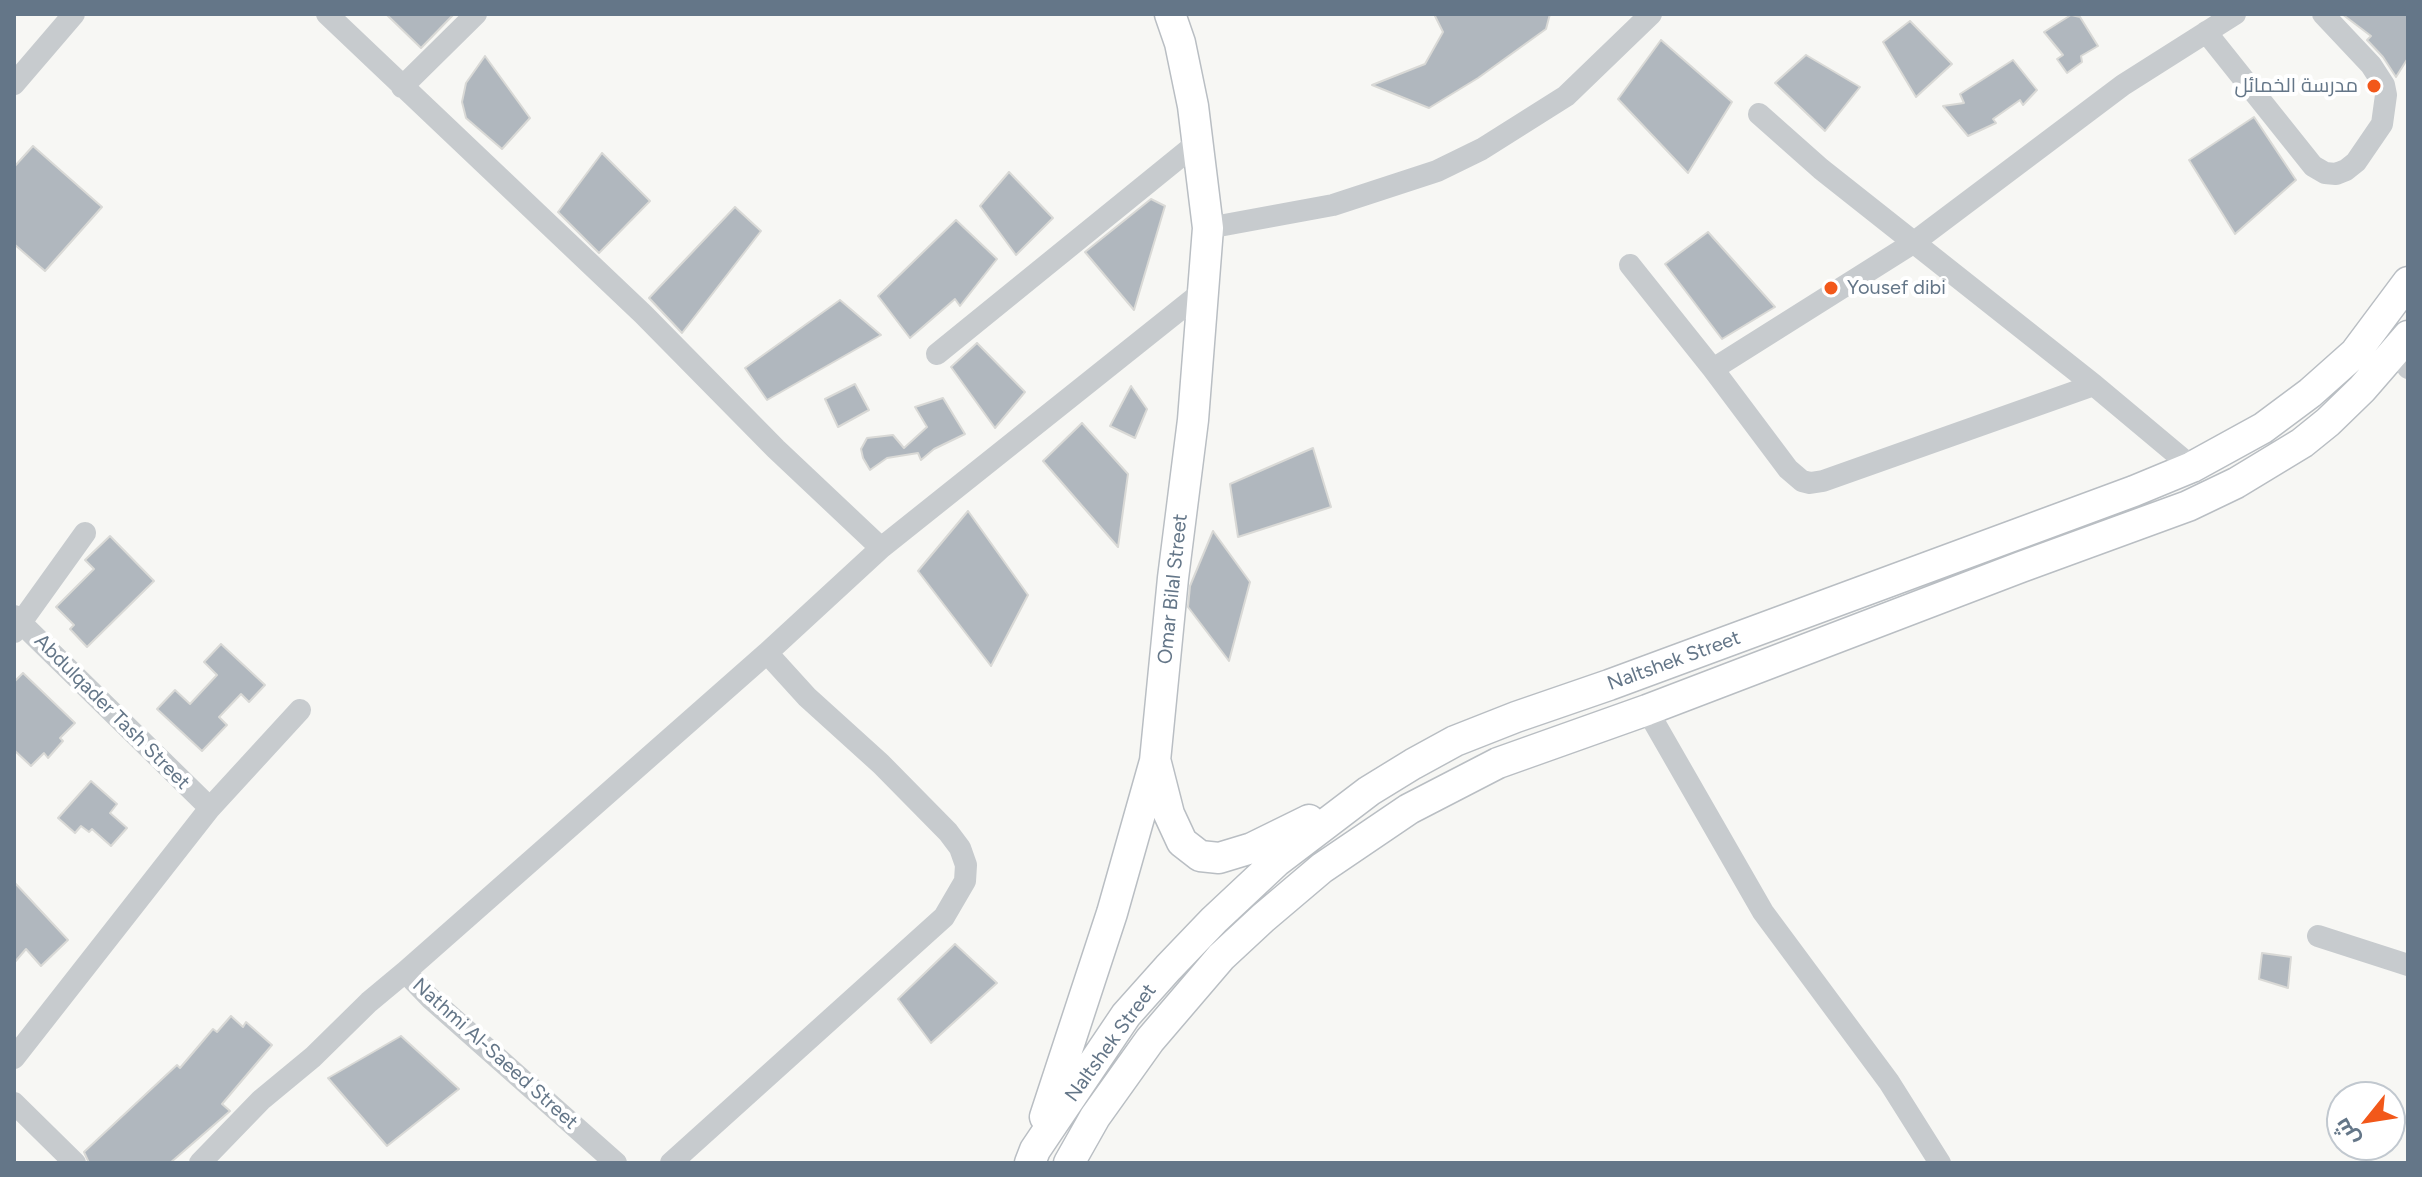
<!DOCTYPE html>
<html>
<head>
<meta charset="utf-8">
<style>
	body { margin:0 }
	#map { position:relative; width:2422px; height:1177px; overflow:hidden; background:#f7f7f4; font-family:Figtree,Cairo,sans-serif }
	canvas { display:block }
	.frame { position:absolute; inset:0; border:16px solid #647688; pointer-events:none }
	.north { position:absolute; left:2326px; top:1081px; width:80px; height:80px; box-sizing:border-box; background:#fff; border:2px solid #c1c8cf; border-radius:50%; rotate:240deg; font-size:22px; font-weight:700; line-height:32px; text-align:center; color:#647688 }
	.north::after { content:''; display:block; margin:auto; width:28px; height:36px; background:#f2581a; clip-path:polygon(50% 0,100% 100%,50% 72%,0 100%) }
</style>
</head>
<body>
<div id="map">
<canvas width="2422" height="1177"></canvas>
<div class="frame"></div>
<div class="north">ش</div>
</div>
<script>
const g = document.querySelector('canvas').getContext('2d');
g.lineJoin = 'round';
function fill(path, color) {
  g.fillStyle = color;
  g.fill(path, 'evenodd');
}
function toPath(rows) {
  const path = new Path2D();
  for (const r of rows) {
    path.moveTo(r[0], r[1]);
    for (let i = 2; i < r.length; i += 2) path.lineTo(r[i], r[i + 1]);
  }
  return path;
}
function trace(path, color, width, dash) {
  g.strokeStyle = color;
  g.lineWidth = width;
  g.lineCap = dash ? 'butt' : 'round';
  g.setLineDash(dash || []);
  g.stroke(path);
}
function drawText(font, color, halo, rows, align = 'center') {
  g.font = font + ' Figtree,Cairo,sans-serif';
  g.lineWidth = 8;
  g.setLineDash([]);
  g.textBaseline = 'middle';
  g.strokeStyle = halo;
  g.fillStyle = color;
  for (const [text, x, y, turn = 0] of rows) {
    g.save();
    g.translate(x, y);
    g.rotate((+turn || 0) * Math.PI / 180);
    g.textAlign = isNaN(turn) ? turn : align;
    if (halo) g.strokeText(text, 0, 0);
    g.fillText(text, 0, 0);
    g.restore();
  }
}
const building = toPath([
	[386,14,454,14,421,48,386,14],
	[1434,14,1550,14,1546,29,1478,78,1429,108,1372,85,1425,64,1443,32,1434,14],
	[2342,14,2408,14,2408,58,2396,77,2383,57,2367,40,2371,36,2342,14],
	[2071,15,2080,17,2098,46,2081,56,2082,62,2067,73,2057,59,2063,55,2044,32,2071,15],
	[1910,21,1952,64,1916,97,1883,42,1910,21],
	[1661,40,1732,102,1688,173,1618,99,1661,40],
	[1806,55,1860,87,1825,131,1775,83,1806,55],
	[485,56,530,118,502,149,466,118,462,102,466,83,485,56],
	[2013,60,2037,90,2023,105,2020,100,1993,119,1996,123,1968,136,1943,106,1964,103,1960,94,2013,60],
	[2254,117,2296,180,2235,234,2189,160,2254,117],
	[33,146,102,207,45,271,14,244,14,167,33,146],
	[602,153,650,201,599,253,558,212,602,153],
	[1009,172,1053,218,1016,255,980,206,1009,172],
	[1151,199,1165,206,1134,310,1085,252,1151,199],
	[735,207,761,231,682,333,649,298,735,207],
	[956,220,997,259,960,306,955,299,910,338,878,296,956,220],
	[1708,232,1775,307,1722,339,1665,264,1708,232],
	[840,300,881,335,767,400,745,368,840,300],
	[977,343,1025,392,995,428,951,367,977,343],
	[855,384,869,410,838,427,825,399,855,384],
	[1131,386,1147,409,1135,438,1110,426,1131,386],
	[943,398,965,434,934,449,921,460,918,453,887,458,870,470,863,458,861,449,867,438,893,435,904,448,927,427,915,407,943,398],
	[1082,423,1128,474,1118,547,1043,461,1082,423],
	[1313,448,1331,507,1238,537,1230,484,1313,448],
	[968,511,1028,595,991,666,918,571,968,511],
	[1213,531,1250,582,1229,661,1188,607,1190,586,1213,531],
	[110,536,154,581,87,647,70,629,74,625,56,607,94,569,85,560,110,536],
	[221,644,265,685,249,702,241,694,219,717,227,725,202,751,157,709,175,690,190,704,217,675,204,662,221,644],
	[23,673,75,723,60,738,63,741,48,758,44,753,31,766,14,750,14,682,23,673],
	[91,781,117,804,110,813,127,828,111,846,92,829,89,832,81,826,75,833,58,818,91,781],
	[14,882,68,940,41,966,26,949,14,963,14,882],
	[955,944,997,983,931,1043,898,999,955,944],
	[2262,953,2291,957,2288,988,2259,979,2262,953],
	[231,1016,243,1027,246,1022,272,1045,222,1104,230,1111,170,1163,89,1163,84,1152,177,1065,180,1068,213,1029,217,1032,231,1016],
	[401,1036,459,1089,387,1146,328,1078,401,1036]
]);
fill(building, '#b0b7be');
trace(building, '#d9d9d6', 2);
const secondary = toPath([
	[1156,763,1169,814,1182,842,1200,856,1219,858,1252,848,1309,820],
	[1045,1117,1112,913,1155,761,1173,578,1193,420,1208,228,1193,106,1180,43,1170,14],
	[1030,1163,1035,1150,1126,1015,1168,968,1214,920,1277,861,1369,791,1413,764,1455,741,1516,717,1609,685,2134,491,2192,467,2263,428,2310,393,2355,353,2408,282],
	[1069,1163,1095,1117,1150,1040,1221,957,1263,918,1322,868,1409,809,1498,763,1647,710,2021,567,2188,506,2236,483,2302,443,2328,422,2362,389,2408,336]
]);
trace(secondary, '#b9bec3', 33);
trace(toPath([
	[327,14,643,314,776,449,881,548,1202,292],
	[2206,32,2313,166,2325,173,2336,174,2346,170,2356,162,2382,124,2386,95,2384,85,2371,65,2323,14],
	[14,84,74,14],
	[402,87,476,14],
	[1759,114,1821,169,2094,385,2192,467],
	[1208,228,1333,205,1437,171,1482,149,1566,96,1651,14],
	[1630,265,1713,369,1788,469,1802,481,1810,483,1823,481,2094,385],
	[2398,349,2408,368],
	[937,354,1197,143],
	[1713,369,1913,243,2123,85,2235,14],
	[14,616,210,808],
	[14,632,85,533],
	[1647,710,1763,912,1889,1082,1940,1163],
	[2318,936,2408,965],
	[405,972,767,653],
	[14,1058,210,808,300,710],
	[14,1103,75,1163],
	[200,1163,261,1100,313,1057,369,1002,405,972,430,998,616,1163],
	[671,1163,944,917,965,881,966,865,960,848,948,832,881,764,807,697,767,653,881,548]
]), '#c7cbce', 22);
trace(secondary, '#fff', 30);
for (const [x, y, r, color] of [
	[2374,86,8,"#f2581a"],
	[1831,288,8,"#f2581a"]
]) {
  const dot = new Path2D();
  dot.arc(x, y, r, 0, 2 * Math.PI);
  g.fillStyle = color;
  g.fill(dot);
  trace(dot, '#fff', 3);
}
drawText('20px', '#647688', '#fff', [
	["مدرسة الخمائل",2358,86],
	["Yousef dibi",1847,288,"left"]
], 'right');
drawText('20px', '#647688', '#fff', [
	["Omar Bilal Street",1173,589,-84],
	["Naltshek Street",1674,661,-20],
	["Abdulqader Tash Street",112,712,45],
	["Naltshek Street",1111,1043,-54],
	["Nathmi Al-Saeed Street",495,1054,42]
]);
</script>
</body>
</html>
